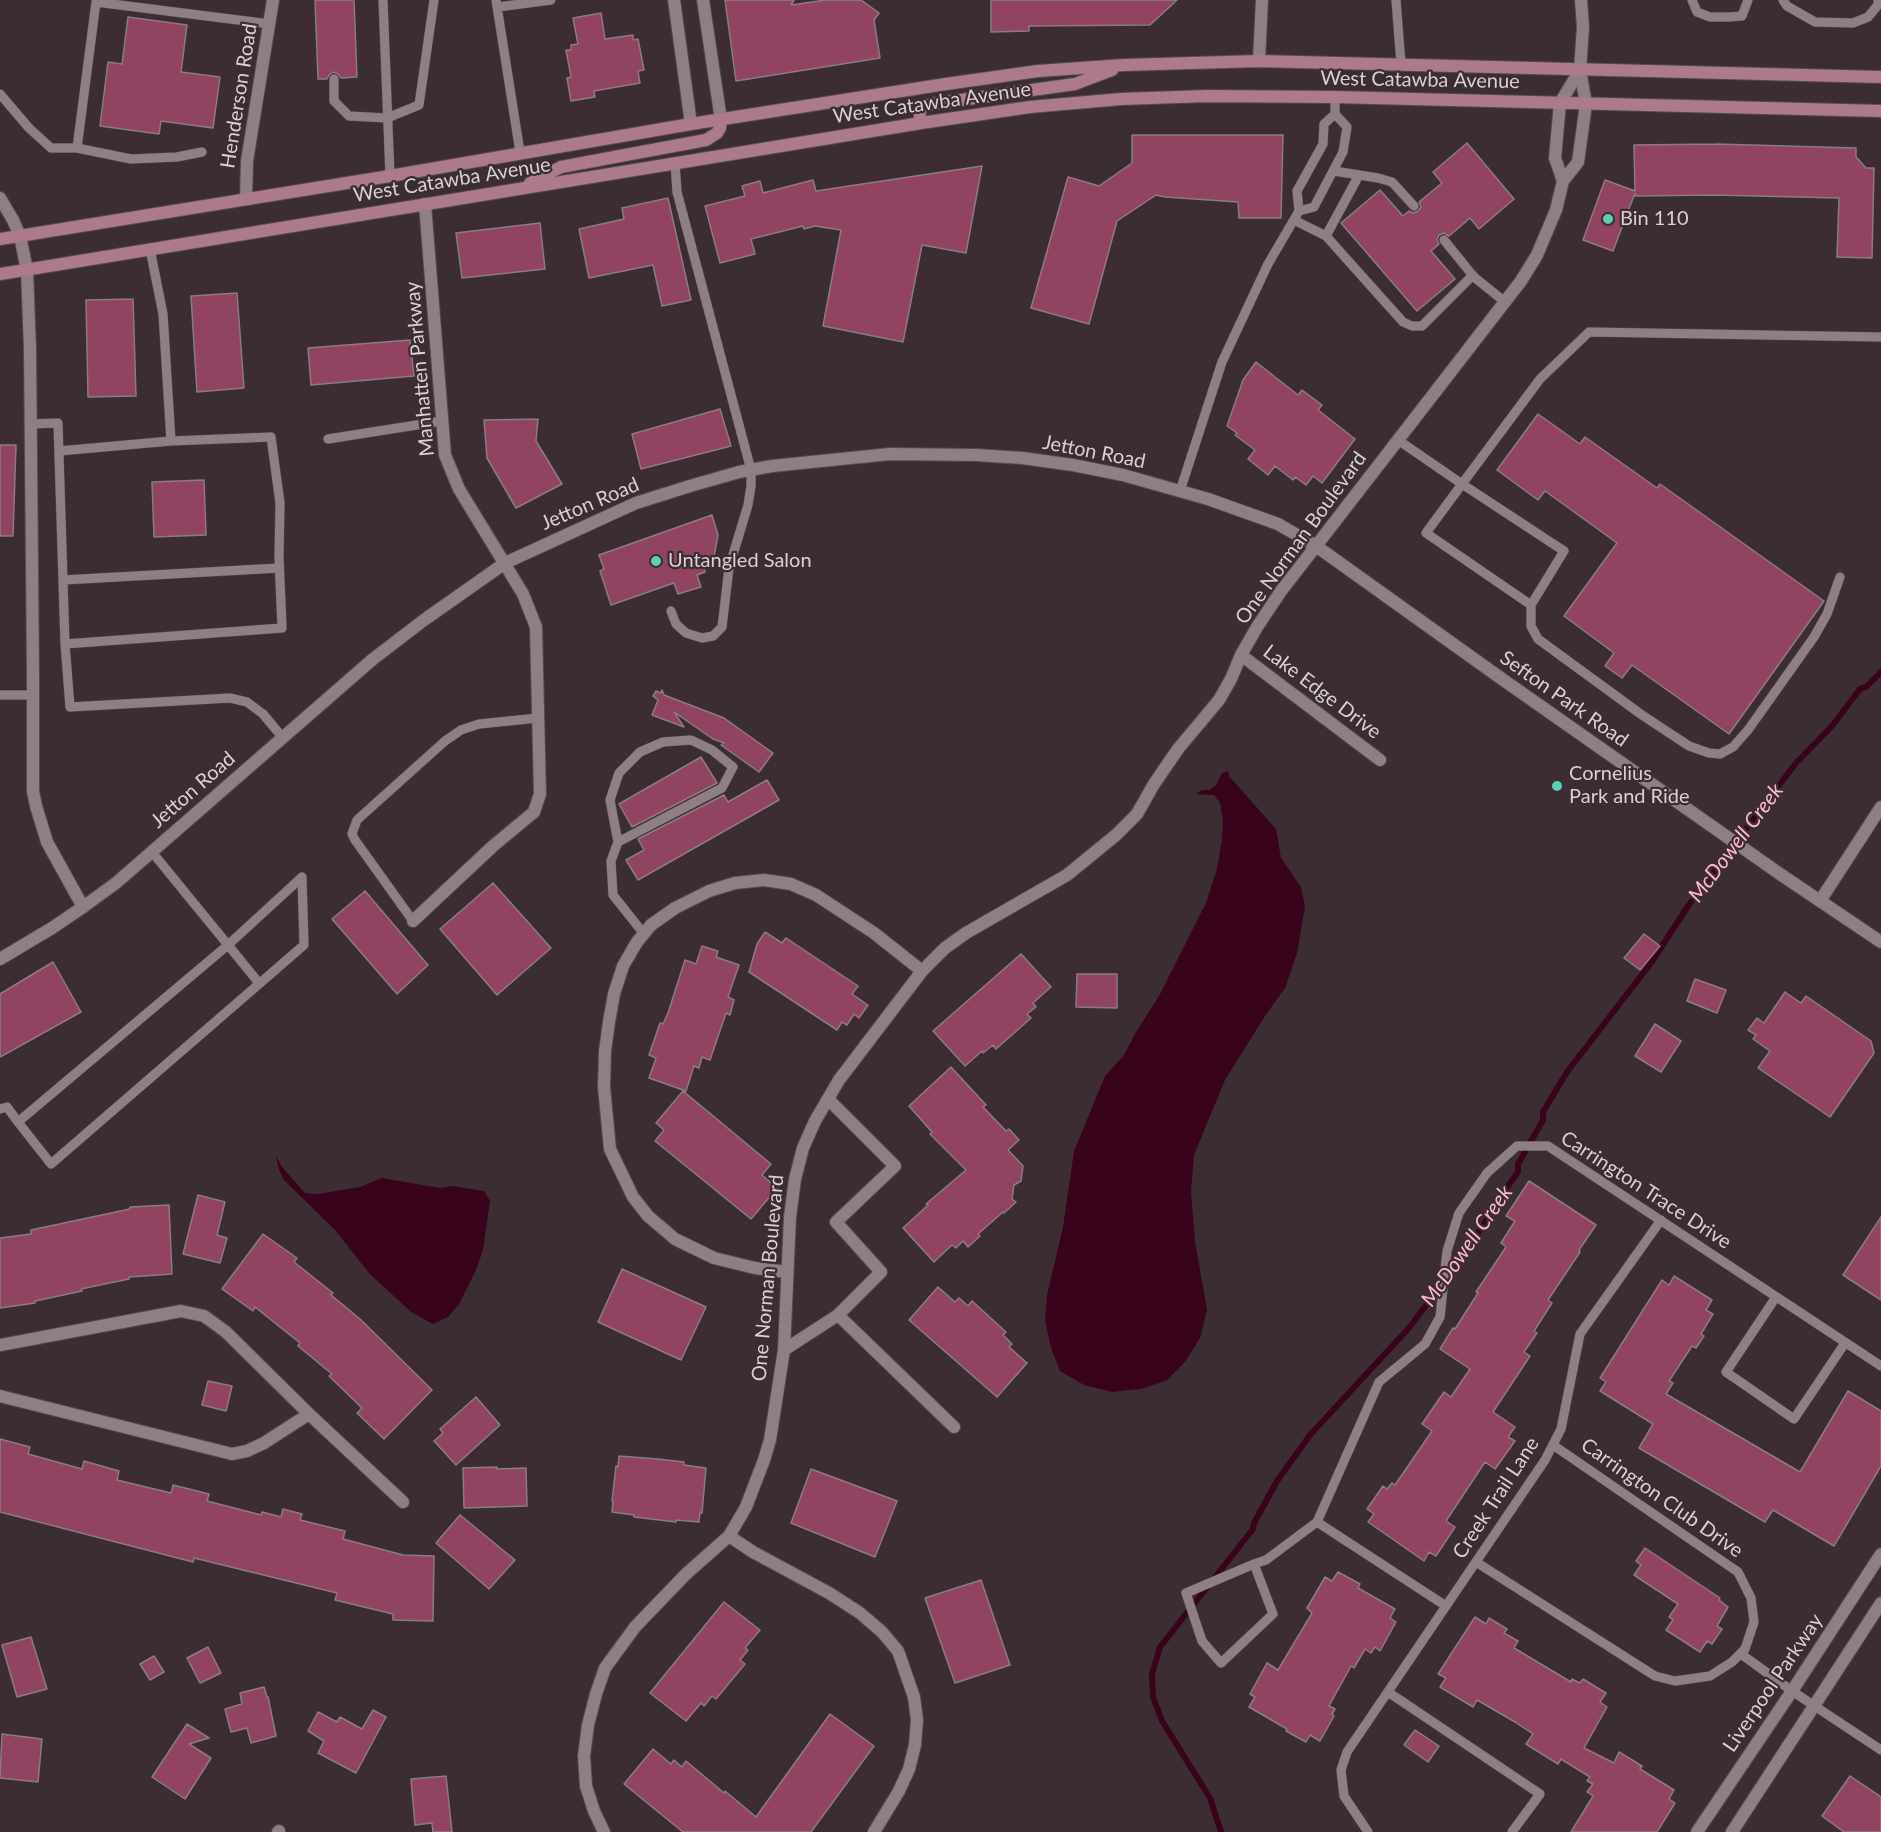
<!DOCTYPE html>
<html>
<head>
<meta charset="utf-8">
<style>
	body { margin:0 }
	canvas { display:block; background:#3b2d32 }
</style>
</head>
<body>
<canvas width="1881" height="1832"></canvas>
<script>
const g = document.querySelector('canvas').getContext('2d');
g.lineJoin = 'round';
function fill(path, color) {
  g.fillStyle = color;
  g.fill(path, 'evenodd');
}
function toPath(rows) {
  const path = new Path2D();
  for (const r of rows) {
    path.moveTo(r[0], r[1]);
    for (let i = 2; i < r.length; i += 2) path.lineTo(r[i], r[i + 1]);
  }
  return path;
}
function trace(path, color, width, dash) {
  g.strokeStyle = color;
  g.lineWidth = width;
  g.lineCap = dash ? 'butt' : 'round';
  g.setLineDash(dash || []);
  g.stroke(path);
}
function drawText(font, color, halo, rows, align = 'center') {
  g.font = font + ' Lato,sans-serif';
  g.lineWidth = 4.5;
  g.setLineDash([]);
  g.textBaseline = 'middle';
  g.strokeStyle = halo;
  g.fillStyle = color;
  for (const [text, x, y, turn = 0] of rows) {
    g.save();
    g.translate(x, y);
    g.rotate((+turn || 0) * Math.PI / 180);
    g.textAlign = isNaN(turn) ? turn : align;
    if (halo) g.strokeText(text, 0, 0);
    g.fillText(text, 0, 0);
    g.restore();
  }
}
fill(toPath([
	[1228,771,1229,776,1276,829,1281,858,1301,887,1305,907,1297,953,1285,988,1265,1016,1225,1080,1194,1155,1191,1190,1195,1241,1207,1310,1200,1338,1185,1362,1167,1380,1141,1389,1112,1392,1084,1385,1060,1371,1051,1348,1045,1320,1047,1295,1063,1227,1074,1151,1105,1076,1124,1055,1136,1032,1159,996,1206,903,1217,869,1222,839,1223,820,1220,803,1214,795,1196,794,1202,790,1209,790,1216,785,1222,773],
	[276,1156,282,1167,305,1193,318,1194,360,1187,382,1178,440,1188,453,1186,484,1191,490,1201,483,1250,476,1270,459,1304,448,1317,433,1324,411,1312,369,1273,335,1230,284,1180,279,1170]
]), '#39031c');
trace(toPath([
	[1221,1832,1210,1798,1162,1721,1153,1697,1152,1674,1160,1647,1253,1529,1254,1523,1277,1481,1310,1435,1408,1329,1450,1274,1487,1219,1489,1212,1518,1172,1518,1164,1543,1120,1543,1112,1567,1072,1651,963,1688,906,1796,763,1832,726,1860,689,1866,687,1881,672]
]), '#39031c', 6);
const building = toPath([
	[315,0,354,0,357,77,341,78,338,74,333,72,329,75,327,79,318,79,315,0],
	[725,0,794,0,791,5,826,0,861,0,879,13,874,20,880,58,736,81,725,0],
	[991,0,1177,0,1150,25,1029,26,1029,31,991,32,991,0],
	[601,13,605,39,633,35,633,40,638,39,644,70,638,71,640,83,594,91,595,97,571,101,567,78,571,77,566,50,571,50,571,45,578,44,573,18,601,13],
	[128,17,187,25,181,72,220,77,213,128,161,121,159,134,100,126,108,62,122,64,128,17],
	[1132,135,1283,135,1281,218,1239,218,1238,202,1165,197,1156,195,1117,221,1089,324,1031,308,1068,177,1099,186,1132,163,1132,135],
	[1467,143,1514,199,1479,229,1470,218,1449,236,1444,233,1439,235,1437,240,1439,244,1431,251,1455,279,1417,311,1341,223,1380,190,1403,216,1409,211,1413,213,1418,211,1421,207,1419,202,1442,183,1433,172,1467,143],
	[1716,144,1856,148,1856,157,1866,168,1874,168,1872,258,1837,257,1839,198,1714,195,1635,196,1635,193,1613,251,1583,240,1605,180,1635,191,1634,145,1716,144],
	[982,166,966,253,922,245,903,342,823,326,841,230,815,226,804,229,803,226,751,239,755,254,720,263,705,206,745,196,742,186,760,181,763,193,813,180,816,191,982,166],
	[668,198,691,300,662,306,653,265,589,278,579,229,624,219,622,208,668,198],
	[540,223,545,269,462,278,456,233,540,223],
	[237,293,244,388,197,392,191,296,237,293],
	[133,299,136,396,88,397,86,300,133,299],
	[410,340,414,376,311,385,308,348,410,340],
	[1256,362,1298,395,1302,390,1322,405,1318,410,1355,439,1322,483,1313,476,1306,485,1295,477,1293,480,1275,466,1268,475,1248,459,1255,450,1235,435,1237,433,1227,426,1243,380,1256,362],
	[720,409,731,446,641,469,632,434,720,409],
	[1538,414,1580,444,1585,437,1657,488,1660,484,1824,601,1729,734,1632,665,1622,678,1605,666,1614,653,1564,616,1617,543,1545,491,1538,500,1497,470,1538,414],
	[538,419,536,441,562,484,516,508,487,458,484,420,538,419],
	[0,445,16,445,13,536,0,536,0,445],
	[204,480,206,535,154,537,152,482,204,480],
	[712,515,718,535,713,562,703,565,705,572,697,575,701,587,678,594,674,583,611,605,600,571,604,569,599,555,712,515],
	[662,690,664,695,724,718,773,753,759,772,721,745,724,743,713,739,674,712,684,727,652,715,658,700,653,696,656,691,661,693,662,690],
	[701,757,717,783,632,827,619,804,701,757],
	[767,780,779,800,638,880,626,860,644,850,638,839,724,795,728,802,767,780],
	[493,883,551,948,497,995,440,929,493,883],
	[365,891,428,965,397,994,332,919,365,891],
	[765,932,782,943,786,938,858,986,852,994,868,1005,859,1018,854,1014,847,1025,842,1022,837,1030,749,972,757,944,765,932],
	[1644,934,1660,946,1640,970,1624,958,1644,934],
	[702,946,718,951,716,957,739,965,728,997,734,1000,730,1015,726,1013,710,1060,702,1057,699,1068,694,1066,686,1091,649,1078,656,1058,649,1055,660,1023,663,1024,668,1013,685,960,696,964,702,946],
	[1021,954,1051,987,1033,1003,1036,1007,1027,1014,1031,1018,996,1049,993,1045,983,1053,982,1051,965,1066,933,1031,1021,954],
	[53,962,81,1012,0,1057,0,994,53,962],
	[1077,974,1117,974,1117,1008,1076,1007,1077,974],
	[1695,979,1726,990,1717,1013,1687,1001,1695,979],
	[1785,992,1801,1003,1806,996,1871,1041,1874,1053,1830,1117,1758,1068,1770,1051,1753,1039,1756,1035,1748,1030,1757,1018,1764,1023,1785,992],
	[1655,1024,1681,1041,1661,1072,1635,1056,1655,1024],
	[951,1067,986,1105,983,1107,1006,1131,1009,1129,1019,1140,1008,1150,1023,1166,1021,1181,1014,1185,1012,1199,1016,1202,1004,1213,1003,1212,978,1234,980,1236,968,1247,963,1241,956,1248,952,1245,934,1262,903,1228,928,1205,926,1204,966,1170,930,1134,932,1132,909,1106,951,1067],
	[683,1091,771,1164,762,1175,777,1188,751,1219,655,1141,664,1130,656,1123,683,1091],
	[1529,1181,1596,1225,1579,1250,1580,1252,1548,1300,1552,1303,1534,1331,1537,1333,1524,1352,1530,1356,1493,1412,1515,1427,1508,1437,1515,1441,1495,1469,1485,1462,1446,1521,1455,1527,1436,1556,1429,1552,1424,1561,1368,1522,1374,1514,1367,1509,1383,1486,1387,1489,1392,1483,1395,1485,1432,1431,1422,1424,1444,1392,1451,1397,1470,1369,1440,1349,1453,1328,1455,1329,1478,1293,1476,1292,1506,1247,1501,1243,1515,1221,1506,1216,1529,1181],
	[198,1195,225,1202,217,1235,227,1238,220,1263,183,1254,198,1195],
	[169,1205,172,1274,129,1277,129,1279,81,1289,82,1291,35,1301,35,1303,0,1308,0,1238,31,1234,31,1230,130,1209,130,1207,169,1205],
	[1881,1217,1881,1300,1843,1275,1881,1217],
	[263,1234,297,1258,294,1262,333,1293,331,1295,360,1319,432,1390,384,1439,357,1413,362,1408,329,1376,332,1374,298,1346,300,1343,255,1307,253,1311,222,1289,263,1234],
	[622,1269,706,1307,681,1360,598,1322,622,1269],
	[1674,1276,1712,1300,1706,1310,1713,1314,1701,1334,1704,1336,1696,1348,1692,1346,1669,1381,1673,1383,1666,1394,1800,1472,1848,1391,1881,1411,1881,1466,1834,1546,1773,1510,1765,1522,1639,1448,1653,1424,1600,1391,1606,1382,1600,1378,1662,1280,1669,1285,1674,1276],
	[938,1287,955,1302,959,1298,968,1306,972,1301,1006,1332,1003,1335,1012,1344,1009,1347,1027,1363,997,1397,909,1320,938,1287],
	[208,1381,232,1386,226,1411,202,1405,208,1381],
	[476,1397,500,1425,456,1465,434,1441,443,1433,440,1429,476,1397],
	[0,1439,30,1447,28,1454,82,1469,84,1461,119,1471,117,1480,171,1493,173,1485,209,1494,207,1501,261,1515,262,1512,281,1517,283,1509,302,1514,300,1520,345,1531,343,1539,403,1555,434,1556,433,1621,393,1620,393,1614,335,1600,337,1593,194,1558,193,1562,0,1512,0,1439],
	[619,1456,658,1459,684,1462,684,1465,706,1468,702,1513,700,1512,699,1522,676,1520,676,1522,634,1517,634,1515,612,1512,613,1501,612,1501,616,1466,618,1467,619,1456],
	[497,1467,497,1469,526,1468,527,1506,464,1508,463,1468,497,1467],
	[811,1469,897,1501,875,1557,791,1523,811,1469],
	[460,1515,515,1560,489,1589,436,1543,460,1515],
	[1645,1548,1720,1598,1719,1600,1728,1607,1717,1626,1722,1629,1712,1644,1707,1641,1700,1652,1666,1630,1673,1620,1669,1617,1678,1604,1634,1575,1641,1565,1636,1561,1645,1548],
	[1338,1572,1360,1584,1358,1588,1395,1609,1390,1618,1396,1622,1380,1651,1375,1647,1371,1653,1365,1649,1354,1668,1351,1666,1329,1706,1335,1709,1332,1714,1334,1716,1320,1741,1310,1735,1306,1742,1286,1731,1287,1729,1249,1707,1255,1697,1250,1694,1267,1663,1278,1670,1312,1613,1307,1608,1325,1577,1332,1581,1338,1572],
	[981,1580,1010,1665,955,1683,925,1598,981,1580],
	[724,1602,760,1630,745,1648,748,1650,740,1660,745,1664,735,1676,716,1699,712,1696,704,1706,701,1703,686,1721,650,1693,724,1602],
	[1475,1617,1486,1624,1489,1618,1507,1629,1504,1633,1518,1641,1514,1648,1571,1682,1572,1679,1580,1683,1583,1679,1606,1693,1600,1702,1607,1707,1584,1748,1614,1763,1619,1752,1642,1766,1640,1769,1674,1790,1669,1799,1675,1803,1657,1832,1571,1832,1593,1796,1587,1792,1593,1784,1587,1781,1590,1777,1561,1759,1558,1764,1526,1744,1533,1734,1515,1722,1477,1700,1473,1707,1440,1687,1446,1678,1438,1674,1475,1617],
	[31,1637,47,1689,17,1697,2,1645,31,1637],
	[208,1647,221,1673,200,1683,187,1658,208,1647],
	[154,1656,164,1672,150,1680,140,1664,154,1656],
	[264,1687,267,1697,268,1697,276,1736,251,1743,247,1728,231,1732,225,1709,242,1704,240,1693,264,1687],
	[373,1710,386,1717,356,1773,318,1753,324,1741,308,1731,318,1712,337,1722,340,1717,362,1729,373,1710],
	[830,1714,874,1746,811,1832,683,1832,624,1784,653,1749,671,1764,674,1760,682,1767,686,1761,724,1793,725,1791,756,1817,830,1714],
	[187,1724,209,1738,189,1744,211,1758,185,1799,152,1777,187,1724],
	[1415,1730,1439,1746,1428,1762,1404,1745,1415,1730],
	[2,1734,42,1739,38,1782,0,1778,2,1734],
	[446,1776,452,1832,433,1832,432,1823,415,1825,411,1779,446,1776],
	[1850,1776,1881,1797,1881,1832,1844,1832,1822,1816,1850,1776]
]);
fill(building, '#914461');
trace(building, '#8b7b80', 1.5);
const service = toPath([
	[383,0,390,176],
	[496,0,520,152],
	[1396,0,1401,64],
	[1692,0,1697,12,1710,17,1729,17,1742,16,1748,0],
	[1783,0,1787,6,1815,22,1853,23,1868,17,1878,5,1878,0],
	[498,7,551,0],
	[334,79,334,101,349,116,387,118,419,105,434,0],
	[0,94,29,128,51,148,77,148],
	[202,152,177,157,131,159,77,148,96,2,270,24],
	[1334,171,1378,178,1392,182,1414,206],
	[1299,211,1314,207,1343,152,1347,127,1335,114,1335,97],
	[1294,220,1326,236,1403,322,1412,326,1422,326,1473,275],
	[1326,236,1359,175],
	[1444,240,1474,277,1505,302],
	[30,424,58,423,65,644,282,628,279,557,280,503,271,437,171,441,163,314,150,249],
	[328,439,442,421],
	[1398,440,1462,484,1564,551,1531,605,1426,533,1462,484,1540,379,1589,332,1881,337],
	[59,451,171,441],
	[1180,491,1222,362,1268,264,1299,211,1297,191,1323,144,1324,124,1335,114],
	[63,580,279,568],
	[1531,605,1531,626,1538,639,1642,715,1689,746,1709,753,1720,754,1733,747,1748,730,1814,637,1827,614,1840,577],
	[671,611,676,624,686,633,702,638,713,636,722,627,729,568,748,505,751,486,751,470,677,192,675,163],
	[65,644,70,707,230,698,247,702,263,714,283,738],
	[0,695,33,695],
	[618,842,610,800,619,773,640,752,663,742,691,740,712,750,733,767,722,788,618,842,611,861,613,895,644,934],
	[152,852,259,983],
	[413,921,355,840,352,834,357,820,445,741,461,730,479,724,538,718],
	[0,1109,7,1107,18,1122,51,1164,304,945,302,877,228,945,18,1122],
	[1776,1297,1726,1372,1794,1419,1845,1343],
	[1317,1522,1446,1606],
	[1476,1562,1655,1676,1675,1681,1710,1676,1732,1662,1745,1649,1754,1622,1751,1598,1738,1572,1553,1445],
	[1254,1564,1273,1614,1221,1663,1202,1641,1186,1593,1254,1564,1266,1560,1317,1522,1379,1382,1425,1344,1440,1317,1447,1251,1459,1213,1487,1173,1517,1146,1548,1146,1881,1366],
	[1741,1654,1792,1691,1881,1750],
	[1388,1692,1540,1794,1512,1832],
	[1368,1832,1344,1796,1341,1770,1347,1752,1545,1460,1561,1429,1580,1334,1661,1220]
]);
const minor = toPath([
	[674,0,691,124],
	[703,0,721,120],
	[246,198,247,161,273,0],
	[27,270,30,349,33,675,33,791,36,806,47,842,83,907],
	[1241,655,1380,760],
	[1820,901,1881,807],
	[413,921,493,846,534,812,540,794,536,627,523,594,459,489,445,455,425,204],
	[828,1099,895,1166,836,1222,881,1272,838,1315,954,1427],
	[787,1272,755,1268,714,1258,675,1239,648,1216,633,1197,610,1149,604,1087,605,1051,609,1022,614,994,623,966,637,942,651,925,675,908,709,891,735,883,764,880,791,884,816,895,874,933,922,971],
	[0,1345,181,1311,204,1316,226,1332,309,1414,403,1502],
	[784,1350,838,1315],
	[0,1396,232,1454,247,1451,264,1443,309,1414],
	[729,1536,746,1507,764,1460,770,1440,784,1350,790,1217,795,1179,803,1148,815,1121,839,1080,922,971,945,948,966,933,1067,875,1116,835,1137,814,1154,784,1178,749,1219,700,1231,679,1241,655,1257,627,1281,591,1316,546],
	[278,1832,279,1831],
	[604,1832,594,1811,586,1786,584,1756,588,1725,596,1694,605,1668,635,1627,686,1574,729,1536,753,1552,829,1593,860,1613,882,1632,898,1651,914,1697,917,1720,915,1745,909,1769,899,1791,874,1832],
	[1697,1832,1792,1691,1881,1554],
	[1732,1832,1881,1603]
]);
const tertiary = toPath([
	[1259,61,1262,0],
	[1563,181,1555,158,1560,103,1580,70],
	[0,198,13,220,20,236,27,270],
	[1316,546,1521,281,1537,255,1556,210,1563,181,1578,162,1586,104,1580,70,1583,27,1581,0],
	[0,959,52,928,83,907,116,883,373,659,424,620,505,563,636,503,690,486,739,472,772,466,890,454,976,455,1022,458,1073,465,1123,475,1208,499,1278,524,1316,546,1502,679,1780,874,1881,942]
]);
const secondary = toPath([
	[921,123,919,111,924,106,932,104,1075,84,1112,70],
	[530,183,561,167,706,140,717,133,720,128,721,120],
	[0,239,390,176,691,124,946,84,1038,71,1124,65,1259,61,1881,77],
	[0,274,921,123,1030,107,1121,99,1207,96,1335,97,1881,111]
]);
trace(service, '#554a4d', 10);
trace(minor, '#554a4d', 14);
trace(tertiary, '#554a4d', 14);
trace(secondary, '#554a4d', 14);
trace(service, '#8f7f83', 9);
trace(minor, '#8f7f83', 12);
trace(tertiary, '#8f7f83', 12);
trace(secondary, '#ac7a8c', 12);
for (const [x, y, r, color] of [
	[1608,219,6,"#5eceb7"],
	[656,561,6,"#5eceb7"],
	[1557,786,6,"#5eceb7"]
]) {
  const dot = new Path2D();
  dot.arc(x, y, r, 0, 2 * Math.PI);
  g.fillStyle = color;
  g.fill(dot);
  trace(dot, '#3b2d32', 2);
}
drawText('20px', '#d8d0d2', '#3b2d32', [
	["West Catawba Avenue",1420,80,1],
	["Henderson Road",239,96,-81],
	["West Catawba Avenue",932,103,-8],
	["West Catawba Avenue",452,180,-9],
	["Manhatten Parkway",420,369,-95],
	["Jetton Road",1094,452,11],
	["Jetton Road",590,504,-23],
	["One Norman Boulevard",1301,538,-54],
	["Lake Edge Drive",1322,692,37],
	["Sefton Park Road",1564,699,35],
	["Jetton Road",193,790,-41],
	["Carrington Trace Drive",1646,1190,33],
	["One Norman Boulevard",768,1278,-85],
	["Creek Trail Lane",1496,1498,-57],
	["Carrington Club Drive",1662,1498,35],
	["Liverpool Parkway",1773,1683,-56]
]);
drawText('20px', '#d8d0d2', '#3b2d32', [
	["Bin 110",1620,219],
	["Untangled Salon",668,561],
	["Cornelius",1569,774],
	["Park and Ride",1569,797]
], 'left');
drawText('italic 21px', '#feb9cf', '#3b2d32', [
	["McDowell Creek",1736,843,-53],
	["McDowell Creek",1467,1246,-55]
]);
</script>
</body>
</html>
